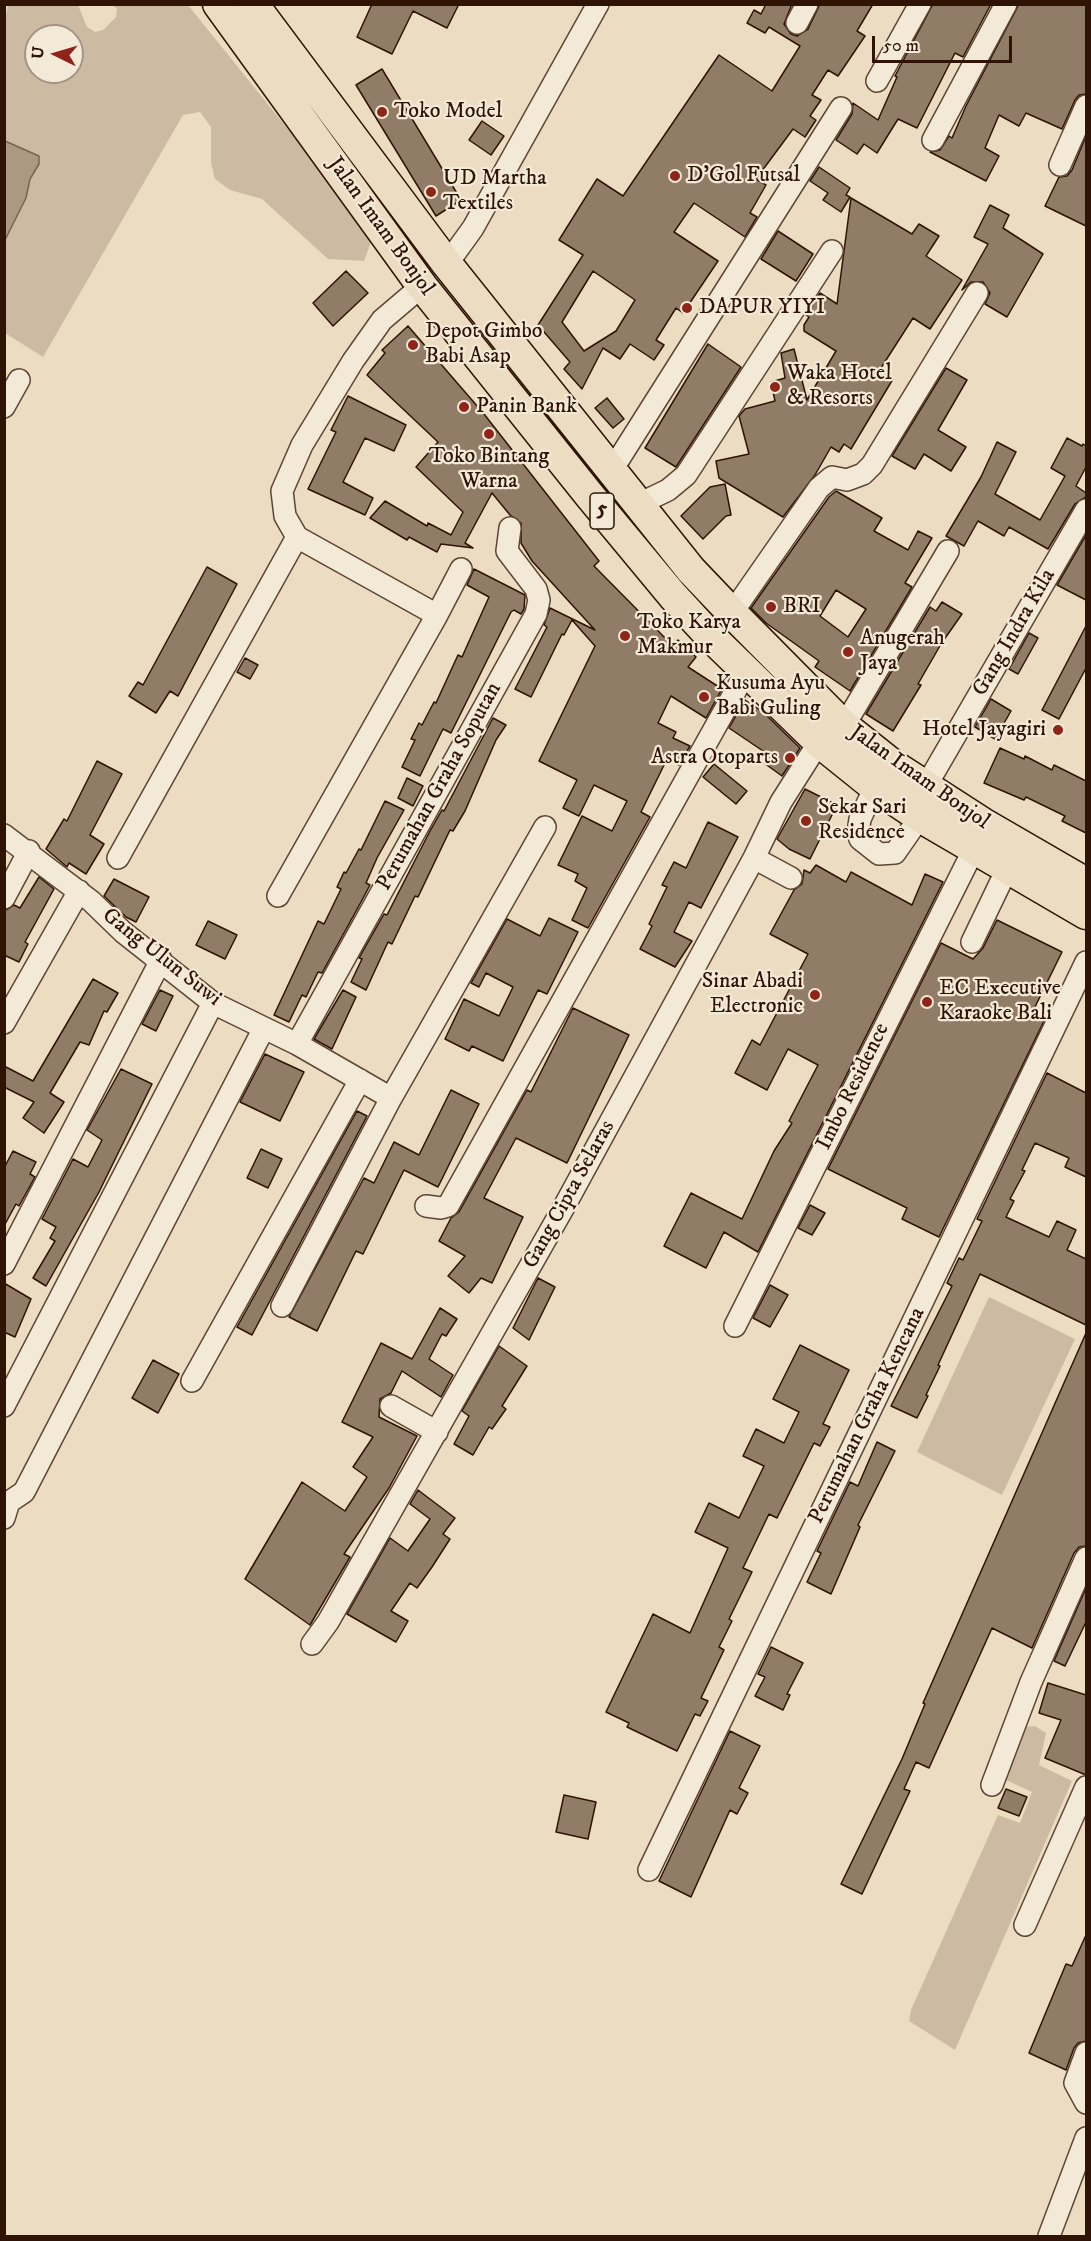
<!DOCTYPE html>
<html>
<head>
<meta charset="utf-8">
<style>
	body { margin:0 }
	#map { position:relative; width:1091px; height:2241px; overflow:hidden; background:#ecddc2; font-family:"IM FELL DW Pica",serif }
	canvas { display:block }
	.frame { position:absolute; inset:0; border:6px solid #2f1405; pointer-events:none }
	.north { position:absolute; left:24px; top:24px; width:60px; height:60px; box-sizing:border-box; background:#f3e9d7; border:2px solid #a59483; border-radius:50%; rotate:275deg; font-size:16px; font-weight:700; line-height:24px; text-align:center; color:#2f1405 }
	.north::after { content:''; display:block; margin:auto; width:21px; height:27px; background:#8f2418; clip-path:polygon(50% 0,100% 100%,50% 72%,0 100%) }
	.scale { position:absolute; left:872px; top:36px; width:140px; height:27px; box-sizing:border-box; border:3px solid #2f1405; border-top:0; padding-left:8px; font-size:18px; line-height:21px; white-space:nowrap; color:#2f1405; -webkit-text-stroke:4px #f3e9d7; paint-order:stroke }
</style>
</head>
<body>
<div id="map">
<canvas width="1091" height="2241"></canvas>
<div class="frame"></div>
<div class="north">U</div>
<div class="scale">50 m</div>
</div>
<script>
const g = document.querySelector('canvas').getContext('2d');
g.lineJoin = 'round';
function fill(path, color) {
  g.fillStyle = color;
  g.fill(path, 'evenodd');
}
function toPath(rows) {
  const path = new Path2D();
  for (const r of rows) {
    path.moveTo(r[0], r[1]);
    for (let i = 2; i < r.length; i += 2) path.lineTo(r[i], r[i + 1]);
  }
  return path;
}
function trace(path, color, width, dash) {
  g.strokeStyle = color;
  g.lineWidth = width;
  g.lineCap = dash ? 'butt' : 'round';
  g.setLineDash(dash || []);
  g.stroke(path);
}
function drawText(font, color, halo, rows, align = 'center') {
  g.font = font + ' "IM FELL DW Pica",serif';
  g.lineWidth = 4.5;
  g.setLineDash([]);
  g.textBaseline = 'middle';
  g.strokeStyle = halo;
  g.fillStyle = color;
  for (const [text, x, y, turn = 0] of rows) {
    g.save();
    g.translate(x, y);
    g.rotate((+turn || 0) * Math.PI / 180);
    g.textAlign = isNaN(turn) ? turn : align;
    if (halo) g.strokeText(text, 0, 0);
    g.fillText(text, 0, 0);
    g.restore();
  }
}
fill(toPath([
	[8,5,78,5,87,27,95,32,103,30,116,17,117,9,113,5,188,5,295,138,371,242,364,261,328,259,262,199,230,190,215,179,211,163,211,127,200,112,183,115,43,357,5,333,5,240,26,198,30,179,39,165,39,157,5,141,4,25],
	[36,36,72,36,72,72,36,72],
	[989,1297,1075,1339,1002,1495,917,1452],
	[1035,1726,1046,1733,1039,1765,1072,1781,955,2050,909,2021,911,2010,998,1815,1020,1823,1032,1792,1006,1780,1006,1775,1025,1727]
]), '#ccbba2');
const water = toPath([
	[5,141,39,156,39,164,30,179,26,198,5,240,5,141]
]);
fill(water, '#ac9982');
trace(water, '#7a6450', 1.5);
const building = toPath([
	[372,4,459,4,447,28,413,11,392,54,357,37,372,4],
	[766,4,792,4,784,24,791,34,797,36,808,29,820,4,873,4,857,31,865,36,838,76,828,70,812,95,821,100,810,116,816,120,805,137,793,129,756,179,766,185,750,213,757,217,745,237,694,203,674,232,718,261,683,313,676,308,656,340,664,345,654,360,630,344,620,359,603,348,582,389,564,369,570,362,538,325,583,255,559,240,597,179,623,196,719,55,772,91,800,46,769,27,765,33,747,23,754,10,761,14,766,4],
	[593,271,635,300,616,331,584,351,562,322,593,271],
	[933,4,991,4,963,57,955,53,917,128,898,119,877,153,864,144,857,154,836,140,852,114,853,103,878,120,897,77,895,76,933,4],
	[1019,4,1086,4,1086,94,1079,95,1075,100,1062,129,1026,113,1019,126,999,115,985,148,999,156,986,181,930,152,940,150,949,136,952,138,966,106,1019,4],
	[382,69,461,200,436,216,356,85,382,69],
	[482,121,504,136,491,155,469,140,482,121],
	[1086,136,1086,226,1045,206,1059,177,1067,176,1072,170,1086,136],
	[819,167,850,188,846,195,850,197,841,212,823,200,828,193,810,181,819,167],
	[851,198,912,234,919,224,939,236,926,256,962,280,930,329,913,318,879,371,893,379,851,449,844,444,839,452,831,447,815,475,783,517,719,478,716,461,749,454,739,416,745,409,775,401,771,382,785,378,781,353,794,349,807,400,836,351,804,331,804,325,809,317,806,315,820,293,837,304,851,198],
	[990,205,1009,215,1003,228,1043,254,1007,317,985,304,990,293,983,282,971,282,962,290,988,244,974,237,990,205],
	[778,231,813,254,796,281,761,259,778,231],
	[346,271,368,293,333,326,313,303,346,271],
	[408,326,484,414,599,561,594,566,673,646,678,640,696,657,688,667,722,689,706,718,671,696,658,723,676,732,673,738,690,746,679,765,667,759,641,812,650,817,588,928,572,920,587,888,575,881,578,874,558,865,582,816,612,831,627,801,594,785,579,816,563,808,577,780,539,761,595,646,572,620,564,635,562,634,531,697,515,689,547,627,544,625,550,608,595,630,532,561,521,543,521,523,510,515,492,493,465,543,473,548,441,544,437,552,409,537,407,540,370,518,385,501,427,526,428,523,451,535,463,512,416,467,438,442,367,375,385,353,382,350,408,326],
	[708,344,741,367,676,467,645,448,708,344],
	[946,368,967,380,938,430,966,447,951,471,924,454,915,469,892,456,946,368],
	[348,396,406,425,394,451,365,438,343,482,373,498,365,515,308,489,336,432,331,430,348,396],
	[607,398,624,419,613,428,595,408,607,398],
	[1067,438,1082,446,1083,444,1086,446,1086,467,1076,486,1086,493,1086,497,1075,504,1048,549,1009,527,1004,536,978,521,964,546,946,536,981,477,997,442,1016,452,995,494,1040,520,1065,476,1051,468,1067,438],
	[725,484,731,515,726,516,703,539,681,516,710,487,725,484],
	[836,491,882,518,874,531,908,550,918,531,932,538,905,583,912,587,850,691,815,667,819,661,766,623,751,608,829,497,836,491],
	[836,590,866,609,848,637,820,616,836,590],
	[1086,535,1086,600,1057,585,1086,535],
	[207,567,237,584,178,696,170,691,156,713,129,696,138,682,143,685,207,567],
	[474,569,525,595,524,609,521,614,514,610,511,612,451,733,443,729,420,776,402,767,415,740,411,739,419,723,422,725,434,702,436,703,458,655,462,657,489,597,467,585,474,569],
	[942,602,962,614,941,644,918,684,921,685,893,731,866,714,930,607,936,611,942,602],
	[1086,626,1086,668,1059,719,1042,710,1086,626],
	[1029,633,1038,638,1018,674,1009,669,1029,633],
	[245,658,258,665,250,679,237,672,245,658],
	[991,699,1011,711,995,739,975,727,991,699],
	[745,700,763,712,800,748,782,776,764,763,766,753,729,728,745,700],
	[493,718,506,725,496,740,465,811,453,831,450,830,418,897,415,896,392,944,388,942,366,990,351,982,362,959,359,958,384,914,387,915,430,831,442,810,444,811,493,718],
	[1000,748,1024,759,1025,756,1052,770,1054,765,1086,781,1086,833,1062,821,1065,816,1026,797,1024,800,984,783,1000,748],
	[97,761,122,774,90,835,104,844,86,874,69,863,67,867,46,849,64,819,67,821,97,761],
	[714,764,747,791,736,804,703,777,714,764],
	[407,778,423,786,413,806,398,798,407,778],
	[805,789,837,805,810,859,789,849,777,839,805,789],
	[385,801,404,810,377,858,366,883,370,885,361,902,322,973,318,972,306,997,302,995,289,1022,274,1015,318,921,324,924,341,889,337,887,344,872,346,873,359,849,361,850,385,801],
	[708,822,738,837,701,908,689,902,674,932,692,941,675,967,640,949,652,926,649,924,667,887,662,885,674,862,686,868,708,822],
	[816,865,846,882,851,872,912,905,925,874,943,882,758,1252,724,1232,706,1268,664,1246,691,1193,742,1219,774,1151,792,1123,789,1121,818,1065,788,1049,767,1090,735,1073,752,1040,760,1045,808,954,770,934,794,890,802,884,804,870,810,873,816,865],
	[39,877,54,889,25,942,28,944,19,962,4,955,4,911,14,905,20,908,39,877],
	[114,879,149,897,136,922,126,917,104,896,114,879],
	[549,918,578,932,547,994,538,990,503,1061,472,1046,469,1051,445,1039,464,999,499,1016,513,987,486,973,479,987,471,983,507,919,540,936,549,918],
	[997,920,1062,952,1031,1015,1044,1021,939,1237,902,1219,907,1208,828,1169,941,943,973,959,983,948,997,920],
	[208,921,237,935,225,959,196,945,208,921],
	[93,979,118,993,107,1012,104,1011,89,1045,80,1042,50,1093,64,1102,44,1133,23,1118,34,1102,4,1087,4,1066,33,1081,93,979],
	[160,990,173,996,156,1031,142,1024,160,990],
	[343,990,356,997,332,1049,314,1039,343,990],
	[573,1008,629,1035,567,1163,516,1138,484,1198,523,1217,492,1283,481,1278,469,1293,448,1276,465,1256,439,1241,451,1218,459,1212,527,1090,531,1092,573,1008],
	[265,1054,304,1072,280,1121,240,1102,265,1054],
	[121,1069,152,1084,99,1192,46,1286,33,1278,55,1241,50,1238,56,1227,42,1219,73,1159,88,1167,102,1140,87,1130,121,1069],
	[1047,1073,1086,1093,1086,1177,1065,1167,1069,1158,1035,1143,1022,1170,1025,1171,1010,1199,1014,1201,1006,1217,1049,1237,1057,1221,1076,1230,1067,1250,1086,1259,1086,1325,980,1274,938,1365,940,1366,926,1395,928,1396,917,1418,891,1406,952,1286,947,1283,959,1258,963,1260,982,1221,977,1219,1047,1073],
	[451,1090,479,1104,438,1187,404,1170,363,1254,356,1251,317,1331,289,1317,364,1178,374,1183,394,1142,419,1155,451,1090],
	[357,1111,367,1116,252,1335,237,1327,357,1111],
	[261,1149,282,1159,268,1188,247,1178,261,1149],
	[13,1151,36,1162,30,1174,35,1177,19,1206,16,1204,4,1226,4,1168,13,1151],
	[810,1205,825,1213,812,1235,798,1228,810,1205],
	[538,1278,555,1287,529,1340,513,1328,538,1278],
	[4,1283,31,1299,15,1337,4,1332,4,1283],
	[770,1285,788,1295,770,1327,753,1318,770,1285],
	[440,1308,457,1319,446,1336,442,1334,429,1359,453,1375,441,1397,402,1371,391,1393,380,1399,379,1417,417,1436,389,1488,344,1554,350,1557,310,1625,245,1579,302,1482,345,1511,367,1477,353,1467,373,1437,342,1422,381,1343,412,1359,440,1308],
	[1086,1333,1086,1546,1079,1547,1074,1553,1032,1648,992,1628,929,1768,916,1762,904,1789,910,1791,862,1894,841,1884,902,1759,925,1704,923,1703,1086,1333],
	[800,1345,849,1370,823,1424,830,1427,820,1446,814,1443,777,1518,769,1514,743,1568,752,1572,729,1619,732,1621,719,1647,724,1650,701,1698,708,1701,700,1716,695,1714,677,1751,627,1727,629,1723,606,1712,653,1614,690,1633,728,1548,695,1532,709,1503,739,1518,764,1466,743,1456,756,1429,784,1443,799,1412,773,1399,800,1345],
	[499,1346,527,1366,502,1406,506,1409,492,1429,489,1427,473,1455,454,1444,469,1416,462,1411,499,1346],
	[153,1360,179,1374,158,1413,132,1398,153,1360],
	[877,1442,895,1451,858,1525,860,1527,831,1594,807,1582,821,1553,817,1551,850,1482,858,1486,877,1442],
	[418,1490,455,1518,443,1534,450,1539,432,1567,417,1588,410,1583,391,1611,408,1621,396,1642,347,1614,390,1538,408,1551,430,1519,410,1504,418,1490],
	[1086,1588,1086,1622,1065,1666,1054,1661,1086,1588],
	[771,1647,803,1663,787,1694,790,1695,783,1710,755,1696,765,1677,758,1674,771,1647],
	[1048,1683,1086,1695,1086,1775,1045,1758,1061,1720,1039,1713,1048,1683],
	[730,1731,760,1746,739,1788,748,1793,737,1814,730,1810,691,1897,659,1881,730,1731],
	[1006,1789,1027,1797,1019,1816,998,1808,1006,1789],
	[564,1795,596,1802,588,1839,556,1832,564,1795],
	[1086,1935,1086,2041,1078,2043,1074,2048,1066,2070,1029,2053,1066,1964,1072,1966,1086,1935]
]);
fill(building, '#917d67');
trace(building, '#2f1405', 1.5);
const minor = toPath([
	[797,23,807,4],
	[877,81,920,4],
	[933,140,1006,4],
	[1060,165,1086,106],
	[447,264,473,228,598,4],
	[4,407,19,380],
	[612,470,841,108],
	[639,504,668,490,686,475,832,251],
	[732,613,819,488,832,477,847,480,863,474,872,465,977,293],
	[437,615,461,569],
	[844,726,948,551],
	[883,778,875,787,860,819,858,833,860,839,879,854,895,853,920,817],
	[926,786,1086,510],
	[4,835,91,901,123,932,213,1003,297,1044,391,1098],
	[118,858,297,537,285,516,282,491,302,445,353,361,382,320,422,286],
	[754,858,791,878],
	[278,896,437,615,297,537],
	[4,898,29,851],
	[972,942,1008,867],
	[4,1023,79,891],
	[297,1044,536,614,539,600,536,589,507,551,510,528],
	[426,1206,441,1208,448,1206,746,672],
	[4,1264,161,960],
	[282,1306,391,1098,545,827],
	[735,1326,974,849],
	[192,1381,360,1080],
	[4,1406,213,1003],
	[391,1406,437,1432],
	[4,1518,9,1502,24,1492,264,1028],
	[312,1644,328,1622,565,1205,754,858,781,802,819,742],
	[992,1785,1031,1682,1086,1558],
	[649,1870,1086,962],
	[1025,1925,1086,1787],
	[1086,2053,1075,2083,1086,2103],
	[1049,2236,1086,2138]
]);
const highway = toPath([
	[218,4,422,286,590,496,673,596,709,635,819,742,875,787,920,817,1086,914],
	[253,4,447,264,691,570,732,613,844,726,893,765,986,825,1086,883]
]);
trace(minor, '#5e4634', 24);
trace(highway, '#2f1405', 33);
trace(minor, '#f3e9d7', 21);
trace(highway, '#ecddc2', 30);
for (const [x, y, r, color] of [
	[382,112,6,"#8f2418"],
	[675,176,6,"#8f2418"],
	[431,192,6,"#8f2418"],
	[687,308,6,"#8f2418"],
	[413,345,6,"#8f2418"],
	[775,387,6,"#8f2418"],
	[464,407,6,"#8f2418"],
	[489,434,6,"#8f2418"],
	[771,607,6,"#8f2418"],
	[625,636,6,"#8f2418"],
	[848,652,6,"#8f2418"],
	[704,697,6,"#8f2418"],
	[1058,730,6,"#8f2418"],
	[790,758,6,"#8f2418"],
	[806,821,6,"#8f2418"],
	[815,995,6,"#8f2418"],
	[927,1002,6,"#8f2418"]
]) {
  const dot = new Path2D();
  dot.arc(x, y, r, 0, 2 * Math.PI);
  g.fillStyle = color;
  g.fill(dot);
  trace(dot, '#f3e9d7', 2);
}
for (const [x, y, w] of [
	[602,511,24]
]) {
  const box = new Path2D();
  box.roundRect(x - w / 2, y - 18, w, 36, 4.5);
  g.fillStyle = '#f3e9d7';
  g.fill(box);
  trace(box, '#2f1405', 1.5);
}
drawText('bold 21px', '#2f1405', null, [
	["5",602,511]
]);
drawText('22px', '#2f1405', '#f3e9d7', [
	["Toko Model",394,112],
	["D'Gol Futsal",687,176],
	["UD Martha",443,179],
	["Textiles",443,204],
	["DAPUR YIYI",699,308],
	["Depot Gimbo",425,332],
	["Babi Asap",425,357],
	["Waka Hotel",787,374],
	["& Resorts",787,399],
	["Panin Bank",476,407],
	["Toko Bintang",489,457,"center"],
	["Warna",489,482,"center"],
	["BRI",783,607],
	["Toko Karya",637,623],
	["Makmur",637,648],
	["Anugerah",860,639],
	["Jaya",860,664],
	["Kusuma Ayu",716,684],
	["Babi Guling",716,709],
	["Hotel Jayagiri",1046,730,"right"],
	["Astra Otoparts",778,758,"right"],
	["Sekar Sari",818,808],
	["Residence",818,833],
	["Sinar Abadi",803,982,"right"],
	["Electronic",803,1007,"right"],
	["EC Executive",939,989],
	["Karaoke Bali",939,1014]
], 'left');
drawText('22px', '#2f1405', '#f3e9d7', [
	["Jalan Imam Bonjol",380,227,54],
	["Gang Indra Kila",1015,633,-60],
	["Jalan Imam Bonjol",919,778,35],
	["Perumahan Graha Soputan",440,787,-61],
	["Gang Ulun Suwi",161,958,38],
	["Imbo Residence",854,1087,-64],
	["Gang Cipta Selaras",570,1195,-61],
	["Perumahan Graha Kencana",868,1416,-64]
]);
</script>
</body>
</html>
